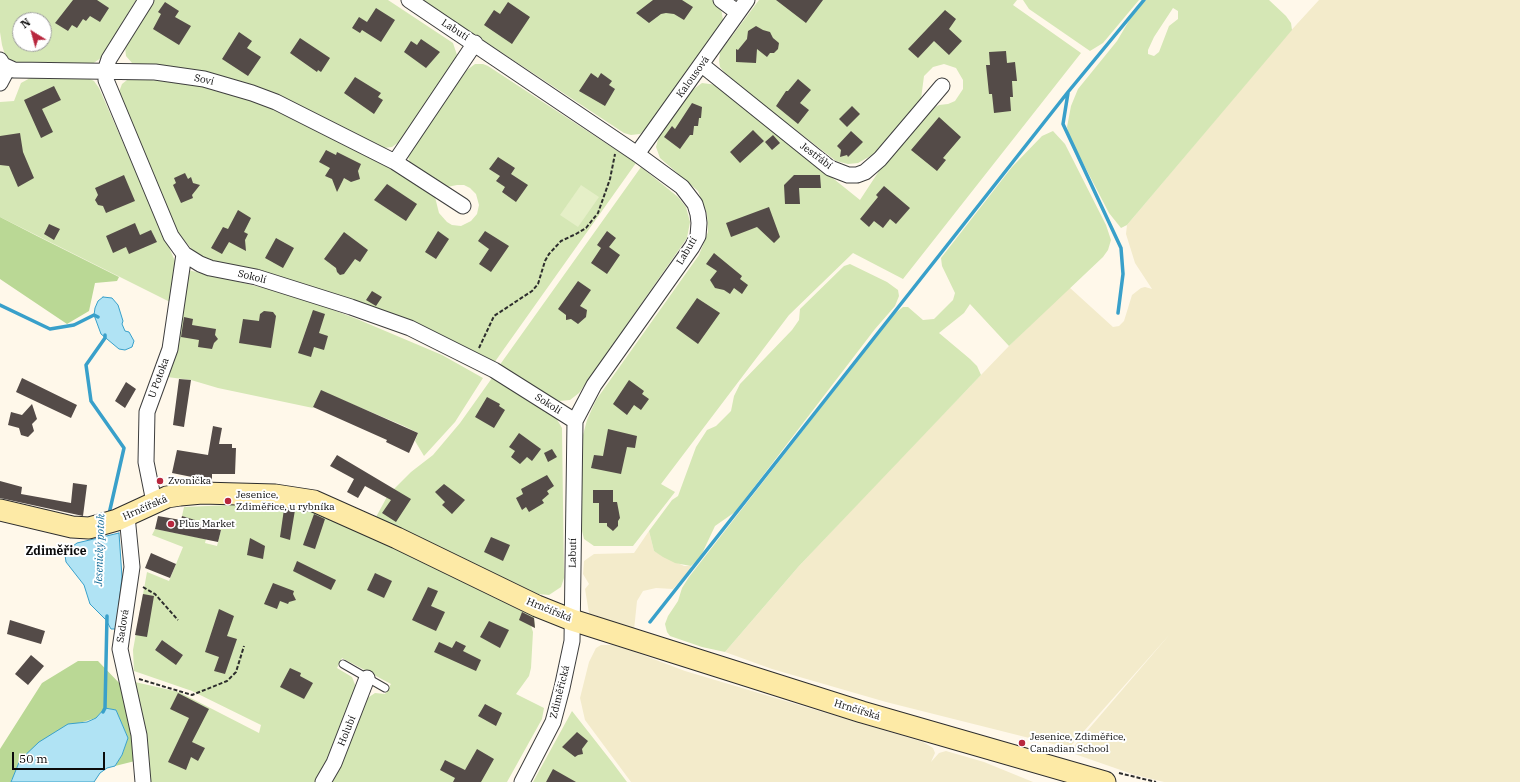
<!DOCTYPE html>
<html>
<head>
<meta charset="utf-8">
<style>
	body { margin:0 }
	#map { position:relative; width:1520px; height:782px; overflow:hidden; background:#fff8ea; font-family:"IBM Plex Serif",serif }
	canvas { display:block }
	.north { position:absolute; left:12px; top:12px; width:40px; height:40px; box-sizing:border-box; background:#fff; border:1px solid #9d9d9d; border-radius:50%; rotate:323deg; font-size:11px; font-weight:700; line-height:16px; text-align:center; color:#0b0b0b }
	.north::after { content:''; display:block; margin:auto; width:14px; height:18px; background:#b8273e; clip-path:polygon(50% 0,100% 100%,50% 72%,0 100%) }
	.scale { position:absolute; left:12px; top:752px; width:93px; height:18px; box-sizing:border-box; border:2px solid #0b0b0b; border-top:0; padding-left:5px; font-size:12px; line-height:14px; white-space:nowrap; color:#0b0b0b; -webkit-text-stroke:3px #fff; paint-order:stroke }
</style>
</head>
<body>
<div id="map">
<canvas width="1520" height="782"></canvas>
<div class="north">N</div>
<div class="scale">50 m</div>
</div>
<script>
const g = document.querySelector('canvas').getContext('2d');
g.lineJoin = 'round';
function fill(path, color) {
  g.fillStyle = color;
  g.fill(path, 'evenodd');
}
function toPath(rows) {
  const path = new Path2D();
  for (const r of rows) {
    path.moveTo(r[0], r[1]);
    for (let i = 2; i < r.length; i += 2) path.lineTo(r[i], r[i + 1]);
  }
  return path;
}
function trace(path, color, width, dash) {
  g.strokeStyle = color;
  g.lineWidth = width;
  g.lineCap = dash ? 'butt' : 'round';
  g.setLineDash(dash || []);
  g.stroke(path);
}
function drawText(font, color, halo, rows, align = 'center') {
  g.font = font + ' "IBM Plex Serif",serif';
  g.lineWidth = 4;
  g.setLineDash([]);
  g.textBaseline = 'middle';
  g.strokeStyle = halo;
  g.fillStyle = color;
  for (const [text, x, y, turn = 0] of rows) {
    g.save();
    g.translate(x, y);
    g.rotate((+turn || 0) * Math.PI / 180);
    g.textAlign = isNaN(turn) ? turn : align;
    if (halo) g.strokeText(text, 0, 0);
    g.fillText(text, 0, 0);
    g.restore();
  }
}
fill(toPath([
	[1319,0,1520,0,1520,782,1164,782,1135,775,1069,752,1170,634,1069,748,886,702,772,669,725,652,799,566,896,463,1009,346,1069,287,1113,327,1119,326,1124,321,1132,295,1141,288,1145,287,1152,289,1135,263,1126,234,1127,225,1285,37],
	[649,531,654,551,684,566,691,566,690,570,673,589,656,588,643,591,637,601,634,630,591,615,589,613,585,589,589,584,583,574,584,561,594,554,634,553],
	[601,645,612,645,627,649,685,671,923,742,933,748,935,753,931,762,939,753,946,751,984,762,1033,782,631,782,585,720,580,698,589,662,596,648]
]), '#f3ebcb');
fill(toPath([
	[0,0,136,0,101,58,92,64,20,63,11,60,5,55,2,45,0,32],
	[20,20,44,20,44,44,20,44],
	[152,0,388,0,453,43,457,55,455,62,399,142,392,147,384,148,293,102,253,86,206,72,132,63,126,56,125,46],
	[422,0,712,0,721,8,723,20,648,127,640,134,631,135,624,133],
	[759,0,1017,0,1013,5,1081,53,903,279,853,253,789,315,661,484,675,492,633,546,594,546,584,539,582,531,581,452,583,435,587,420,596,400,699,255,708,232,707,214,698,191,660,158,656,147,659,136,691,91,702,83,717,85,860,200,879,171,930,110,939,105,948,104,955,101,963,89,963,80,956,68,944,64,933,67,924,76,921,99,874,154,858,163,848,164,836,161,765,106,725,73,720,67,719,61,720,52],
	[1023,0,1139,0,1103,43,1090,51,1029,9],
	[1146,0,1269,0,1286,16,1291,23,1292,30,1127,225,1121,228,1109,213,1069,136,1067,127,1071,106,1078,89,1117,41,1130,19],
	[1173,8,1178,11,1178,19,1169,26,1159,52,1154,56,1148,54,1148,50,1154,37],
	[475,64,483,64,488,66,636,163,494,363,379,309,301,283,212,261,195,253,179,234,120,100,119,92,122,84,127,80,151,80,197,85,257,102,284,113,399,172,435,197,439,213,447,222,452,225,461,226,471,221,477,214,479,205,476,194,470,188,464,185,457,185,447,187,411,167,408,157,411,149,467,70],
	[32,77,88,78,94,81,99,88,175,261,177,274,170,302,0,217,0,102,14,101,21,83],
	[1053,131,1065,144,1106,225,1111,240,1108,250,1103,257,1009,346,970,304,964,313,939,333,970,359,977,366,981,375,799,566,725,652,702,647,670,636,667,632,665,624,668,616,678,601,682,588,689,577,893,315,903,307,908,307,923,320,934,319,953,300,955,293,942,266,941,258,1012,167,1042,136],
	[641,167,678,197,686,207,690,222,687,238,579,393,570,400,559,401,499,366],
	[850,264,887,282,898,290,899,296,895,306,875,329,735,512,715,526,700,558,691,566,675,563,663,557,654,551,649,531,672,500,678,496,696,447,707,430,716,426,731,411,734,396,740,384,792,330,799,320,800,309,844,266],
	[188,270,294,295,357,319,442,355,483,378,455,422,424,456,415,441,418,433,404,426,321,391,313,408,218,388,191,380,167,377],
	[492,378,555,416,562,428,564,578,561,587,549,595,538,594,376,517,388,495,411,472,433,455,460,423],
	[255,504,316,509,345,521,432,567,534,617,535,628,531,626,533,632,531,668,529,676,516,694,544,708,542,719,507,782,330,782,366,699,375,693,385,694,391,684,342,658,337,668,352,677,356,687,338,740,316,782,148,782,135,682,179,692,259,733,261,725,192,691,134,671,133,650,147,572,169,581,183,547,152,535,155,529,206,539,205,543,217,546,221,530,182,516,184,507],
	[162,640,183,655,176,664,155,650],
	[572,711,612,762,627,782,533,782]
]), '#d5e7b5');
fill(toPath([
	[0,217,37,236,119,277,117,281,95,283,89,311,67,324,0,279],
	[78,661,98,661,123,687,135,734,135,761,115,766,122,755,128,738,116,710,105,708,96,718,79,723,11,780,11,782,0,782,0,749,42,683]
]), '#bad895');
fill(toPath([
	[581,185,599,197,578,227,560,215]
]), '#e5efc7');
const water = toPath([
	[103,297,112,298,118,305,123,321,122,324,125,331,129,332,134,341,132,347,125,350,119,349,101,334,94,315,95,308,98,301,103,297],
	[119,533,122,577,116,629,111,629,106,620,90,604,84,585,66,562,65,555,69,549,77,543,119,533],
	[105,708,116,710,128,738,122,755,115,766,107,768,100,773,94,782,11,782,20,760,39,742,68,724,87,722,96,718,105,708]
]);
fill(water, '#b0e3f4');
trace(water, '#39a0ca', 1);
trace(toPath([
	[1068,93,1063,124,1121,248,1123,274,1118,313],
	[0,305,50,329,74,325,94,315,98,317],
	[105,335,105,338,86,365,91,401,124,448,109,514],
	[650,622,1068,92,1144,0],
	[103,712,105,708,107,616]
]), '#39a0ca', 3.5);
fill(toPath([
	[73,0,97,0,109,8,100,22,90,16,86,21,83,19,77,28,72,25,68,31,55,23],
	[653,0,682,0,693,7,684,20,674,14,666,13,661,14,649,23,636,13],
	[776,0,823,0,806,23],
	[165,2,179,11,175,17,191,26,179,45,153,29,161,14,158,12],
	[508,2,530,17,512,44,484,25,494,10,500,14],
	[376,8,395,20,381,42,362,30,360,33,352,28,359,17,367,22],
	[945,10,956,19,949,29,962,41,949,55,934,41,918,58,908,49],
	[756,26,763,30,770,32,773,38,779,43,778,49,774,53,770,53,767,57,757,49,756,63,736,62,736,49,738,50,747,39,748,31],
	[239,32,252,41,247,48,261,57,248,76,222,59],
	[300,38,330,58,321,72,318,70,317,72,290,53],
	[421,39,440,52,426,68,404,52,411,41,417,45],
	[1006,51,1007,63,1015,62,1017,81,1012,81,1013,97,1010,97,1011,111,994,113,992,94,989,94,986,65,990,65,989,52],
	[591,73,598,78,601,73,612,81,609,85,615,89,605,106,579,91],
	[355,77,381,93,378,97,383,100,374,114,344,93],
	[798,79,811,90,800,103,809,110,798,124,776,106,786,91,788,91],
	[54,86,61,100,42,109,53,132,41,138,24,100],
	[692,103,702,107,701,118,699,118,698,126,694,126,693,135,690,135,680,149,664,137,672,126,675,129],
	[852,106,860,114,847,127,839,119],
	[939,117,961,137,943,158,946,160,937,171,911,150],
	[753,130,764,141,740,163,730,152],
	[851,131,863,142,848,157,847,155,840,157,841,150,837,146],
	[20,133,23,152,34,178,18,187,9,166,0,165,0,136],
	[773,135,780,143,772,150,765,142],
	[326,150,336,155,337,152,361,164,358,171,360,179,351,182,344,178,337,192,332,179,325,176,330,168,319,162],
	[498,157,515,168,511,174,528,185,516,202,502,192,505,187,496,181,500,176,489,169],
	[185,173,188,179,191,177,193,183,200,185,192,195,193,198,181,203,173,185,176,183,174,178],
	[124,175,135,201,106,213,103,206,98,205,95,200,98,195,95,188],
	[794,175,820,175,821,188,799,188,800,204,785,204,784,185],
	[387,184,417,204,406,221,374,200],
	[884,186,910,208,896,224,890,219,883,228,874,221,869,227,860,219,878,197,876,195],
	[769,207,780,237,774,243,757,227,731,237,726,223],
	[238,210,251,218,244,232,248,234,245,240,246,251,229,242,222,254,211,248,223,227,228,229],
	[135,223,140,235,151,230,157,242,129,254,126,247,113,253,106,236],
	[49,224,60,229,54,240,44,234],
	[438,231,449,239,436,259,425,252],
	[485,231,509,246,491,272,479,264,489,249,478,241],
	[607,231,616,238,609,247,620,255,607,274,591,263,601,248,597,245],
	[344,232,368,250,360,262,355,259,344,274,340,275,337,272,336,268,324,259],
	[276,238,294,248,283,268,265,258],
	[714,253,742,276,740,279,748,285,742,294,734,288,730,294,724,290,715,288,710,280,717,271,706,264],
	[578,281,591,290,580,306,587,310,586,317,578,324,571,319,566,320,566,315,558,309],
	[372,291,382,297,376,306,366,300],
	[697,298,720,313,698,344,676,328],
	[313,310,325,314,319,333,328,336,324,350,314,347,311,357,298,353],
	[264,311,273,312,276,316,271,348,239,343,243,319,259,321,260,314],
	[184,317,193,319,192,325,216,329,215,335,218,339,214,343,212,349,198,347,199,340,181,337],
	[22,378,77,405,71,418,16,392],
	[179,379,191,380,184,427,173,425],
	[629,380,644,391,642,394,649,399,641,410,634,405,627,415,613,404],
	[126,382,136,389,125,408,115,401],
	[321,390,418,433,409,453,386,442,387,440,313,407],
	[487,397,500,404,499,406,505,410,494,428,475,417],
	[32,404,37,419,32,424,34,431,28,437,21,435,19,428,8,425,11,412,22,415],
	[213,426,222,428,219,444,232,444,232,448,236,448,235,474,212,474,212,481,172,473,177,450,208,455],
	[608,429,637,436,635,448,627,447,621,474,591,468,594,455,603,456],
	[519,433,541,449,532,461,527,457,520,464,511,457,515,451,509,447],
	[552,449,557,457,548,462,544,453],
	[337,455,411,499,396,522,382,513,391,500,365,486,358,498,347,492,354,479,330,466],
	[547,475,554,486,547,491,549,494,542,500,544,503,529,512,526,507,522,510,516,498,523,494,521,489],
	[0,481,22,487,21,494,71,503,73,483,87,485,83,516,0,498],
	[444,484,465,500,452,514,442,505,445,502,435,492],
	[593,490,613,490,613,502,617,502,620,518,618,521,618,526,613,531,607,526,607,523,599,523,599,503,593,503],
	[284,509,295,510,290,540,280,537],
	[314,514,325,519,315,549,303,545],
	[158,516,181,520,182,516,195,520,194,523,221,530,218,542,155,529],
	[491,537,510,545,503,561,484,552],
	[250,538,265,546,263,559,247,555],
	[151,553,176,564,170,578,145,568],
	[297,561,336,580,331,590,293,571],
	[375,573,392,581,384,598,367,590],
	[273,583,294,591,293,594,296,600,289,602,288,604,280,601,277,609,264,604],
	[428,587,438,591,431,606,445,612,436,631,412,620],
	[143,594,154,596,147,637,135,635],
	[219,609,234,616,227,636,237,639,225,674,214,671,219,657,205,652],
	[522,612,534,618,535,628,519,620],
	[10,620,45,631,41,644,7,634],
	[489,621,509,630,500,648,480,637],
	[162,640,183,655,176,665,155,650],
	[456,641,466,646,463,651,481,660,476,671,434,652,439,642,452,648],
	[31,655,44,666,28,685,15,674],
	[290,668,301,673,300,676,313,683,304,699,280,687],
	[178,693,209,709,192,742,205,748,198,761,191,757,186,770,168,762,189,718,170,709],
	[485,704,502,713,496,726,478,716],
	[577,732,588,741,582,749,583,754,578,755,575,757,562,747],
	[477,749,494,759,481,782,453,782,455,778,440,770,445,760,465,770],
	[553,769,576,782,546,782]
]), '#544b48');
const lane = toPath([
	[343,664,385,688]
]);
const street = toPath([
	[146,0,109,59,106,68,106,80,171,236,184,254,200,264,210,268,256,277,351,307,410,328,494,370,575,421],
	[409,0,637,154,682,187,695,204,698,214,699,223,698,236,692,247,594,385,575,421,572,641,562,688,553,722,522,782],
	[721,0,737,12],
	[0,60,3,65,14,70,155,72,204,79,252,93,276,102,395,162,463,206],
	[702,65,830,168,848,175,857,175,865,172,880,159,942,86],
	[0,83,8,68],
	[637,154,747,0],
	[395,162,475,43],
	[154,502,146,462,147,412,170,349,184,254],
	[127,516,132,567,120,649,139,735,143,782],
	[323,782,334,763,367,678]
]);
const secondary = toPath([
	[0,510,72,527,89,528,117,520,167,497,180,495,202,493,275,495,314,501,397,538,537,606,572,620,862,712,1105,782]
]);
trace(lane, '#3e3e3e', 9);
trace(street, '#3e3e3e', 17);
trace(secondary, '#2d2d2d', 23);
trace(toPath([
	[479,348,494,316,532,291,538,284,545,261,549,254,561,241,576,234,586,228,598,213,610,179,615,154],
	[143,587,155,594,178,620],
	[139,679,192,695,227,681,236,672,244,646],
	[1119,773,1156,782]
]), '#2d2d2d', 2, [4, 2]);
trace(lane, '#fff', 7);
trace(street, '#fff', 15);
trace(secondary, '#fdeaa6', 21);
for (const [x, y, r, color] of [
	[160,481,4,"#b8273e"],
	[228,501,4,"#b8273e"],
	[171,524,4,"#b8273e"],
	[1022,743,4,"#b8273e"]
]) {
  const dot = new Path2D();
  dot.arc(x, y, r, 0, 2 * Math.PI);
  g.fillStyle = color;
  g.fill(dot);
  trace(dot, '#fff', 1.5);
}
drawText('10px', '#0b0b0b', '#fff', [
	["Labutí",455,30,33],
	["Kalousová",693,77,-54],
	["Soví",204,80,12],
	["Jestřábí",816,156,37],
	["Labutí",687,251,-59],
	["Sokolí",252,277,14],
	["U Potoka",159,378,-70],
	["Sokolí",548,404,32],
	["Hrnčířská",145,508,-24],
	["Labutí",573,553,-89],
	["Hrnčířská",549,610,22],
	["Sadová",123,626,-81],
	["Zdiměřická",560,692,-76],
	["Hrnčířská",857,710,17],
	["Holubí",347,731,-68]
]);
drawText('10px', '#0b0b0b', '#fff', [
	["Zvonička",168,481],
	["Jesenice,",236,495],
	["Zdiměřice, u rybníka",236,507],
	["Plus Market",179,524],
	["Jesenice, Zdiměřice,",1030,737],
	["Canadian School",1030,749]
], 'left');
drawText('italic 11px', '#186f99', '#fff', [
	["Jesenický potok",100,550,-88]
]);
drawText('bold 12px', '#0b0b0b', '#fff', [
	["Zdiměřice",56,552]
]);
</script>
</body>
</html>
